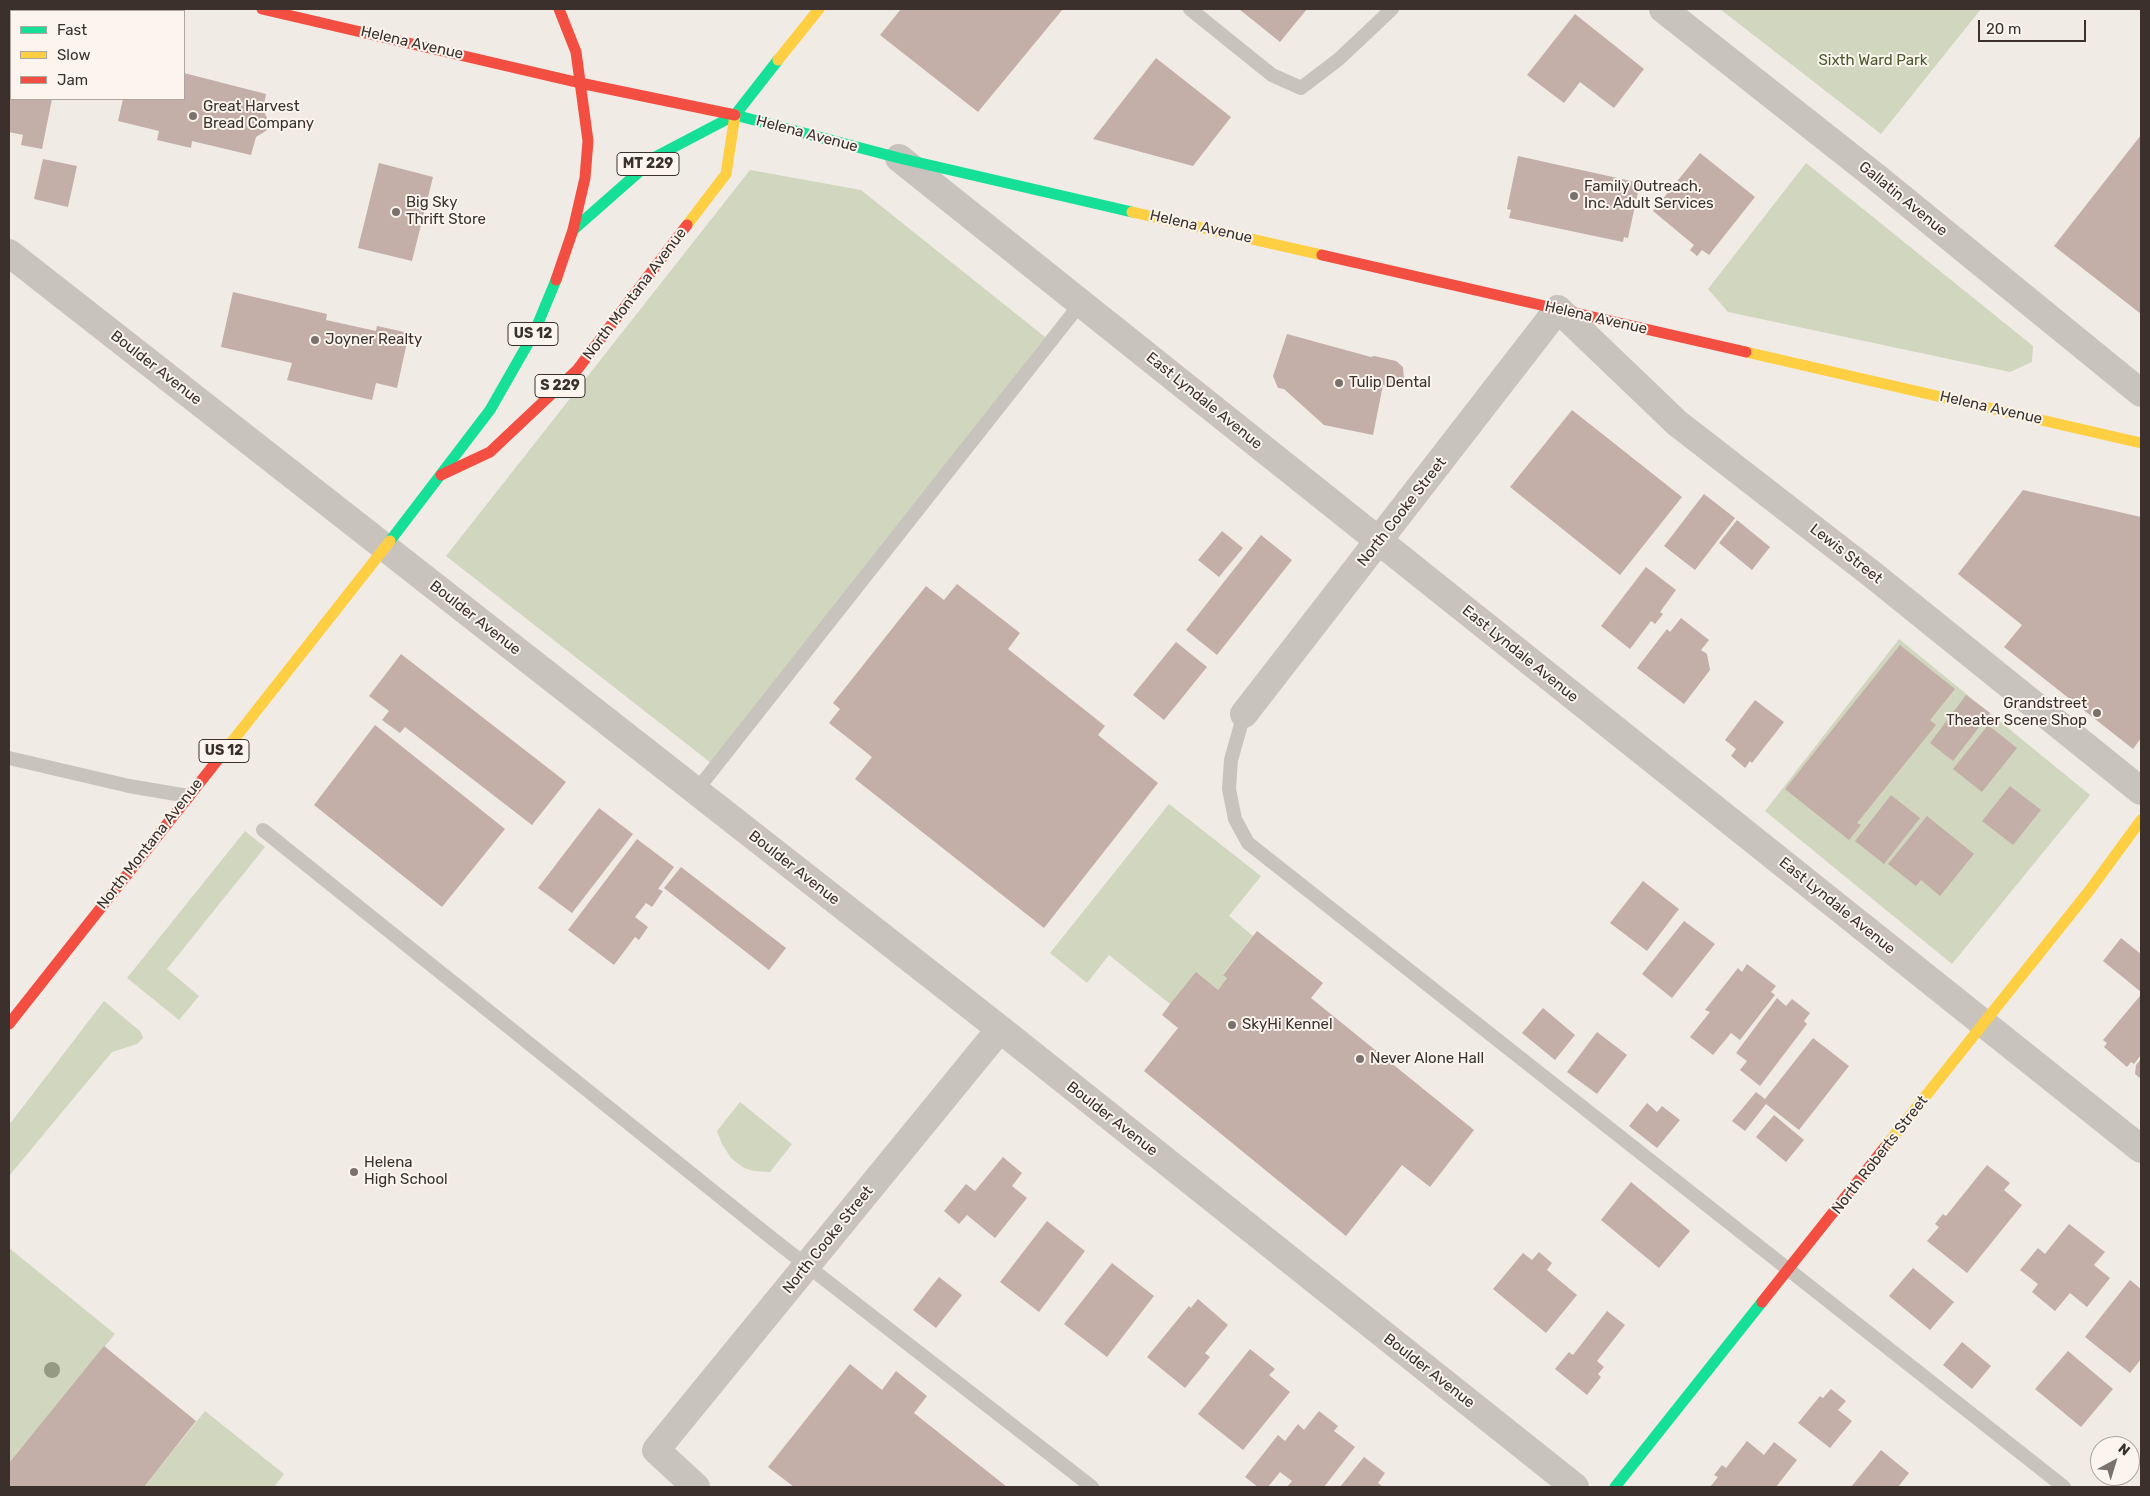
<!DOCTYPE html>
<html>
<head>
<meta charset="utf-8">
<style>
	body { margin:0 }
	#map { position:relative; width:2150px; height:1496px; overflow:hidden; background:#f0ebe5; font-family:Rubik,sans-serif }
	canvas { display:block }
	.frame { position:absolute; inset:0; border:10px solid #3b302b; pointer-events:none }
	.legend { position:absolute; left:10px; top:10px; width:175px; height:90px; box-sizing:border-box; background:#fbf5ee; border:1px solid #aea6a0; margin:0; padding:6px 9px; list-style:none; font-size:15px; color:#3b302b }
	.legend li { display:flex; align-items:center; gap:10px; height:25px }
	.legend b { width:25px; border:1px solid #aea6a0 }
	.north { position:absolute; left:2090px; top:1436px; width:50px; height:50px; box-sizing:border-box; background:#fbf5ee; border:1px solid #aea6a0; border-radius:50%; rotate:39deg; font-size:14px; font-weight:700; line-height:20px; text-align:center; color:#3b302b }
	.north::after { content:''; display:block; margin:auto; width:18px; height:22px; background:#7a716c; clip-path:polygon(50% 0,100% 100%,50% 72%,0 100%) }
	.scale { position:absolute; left:1978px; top:20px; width:108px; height:22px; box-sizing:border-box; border:2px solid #3b302b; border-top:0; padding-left:6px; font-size:15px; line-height:18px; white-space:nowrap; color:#3b302b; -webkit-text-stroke:4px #fbf5ee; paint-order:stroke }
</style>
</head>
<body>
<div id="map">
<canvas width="2150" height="1496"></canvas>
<div class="frame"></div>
<ul class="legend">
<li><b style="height:6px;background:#16e098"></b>Fast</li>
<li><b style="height:6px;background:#ffcf43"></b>Slow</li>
<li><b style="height:6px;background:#f24e42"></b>Jam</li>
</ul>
<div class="north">N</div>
<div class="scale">20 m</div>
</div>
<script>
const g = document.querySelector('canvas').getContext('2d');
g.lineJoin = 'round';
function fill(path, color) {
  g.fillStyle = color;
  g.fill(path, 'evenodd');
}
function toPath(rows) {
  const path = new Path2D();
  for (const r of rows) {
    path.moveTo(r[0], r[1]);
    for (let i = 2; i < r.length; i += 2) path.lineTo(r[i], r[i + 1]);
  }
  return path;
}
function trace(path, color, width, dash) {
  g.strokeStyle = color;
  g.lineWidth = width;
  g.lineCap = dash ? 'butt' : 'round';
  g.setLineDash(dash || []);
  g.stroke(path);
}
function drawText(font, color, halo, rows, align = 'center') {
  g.font = font + ' Rubik,sans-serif';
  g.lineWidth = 4;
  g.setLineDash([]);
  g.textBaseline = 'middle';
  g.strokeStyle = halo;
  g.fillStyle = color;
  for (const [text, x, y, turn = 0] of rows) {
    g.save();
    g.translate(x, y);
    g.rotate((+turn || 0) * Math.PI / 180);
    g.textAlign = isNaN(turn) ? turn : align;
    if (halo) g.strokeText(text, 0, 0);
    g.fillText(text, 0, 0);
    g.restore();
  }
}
fill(toPath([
	[1720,9,1981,9,1881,134],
	[1806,163,2033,346,2032,362,2010,372,1728,312,1708,289],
	[750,170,861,190,1045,337,715,766,446,556],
	[1899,639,2090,795,1952,964,1765,811],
	[1169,804,1261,876,1229,916,1253,936,1223,974,1227,978,1218,990,1170,1004,1109,955,1087,983,1050,953],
	[245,831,265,847,167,969,199,996,179,1020,127,978],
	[104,1001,141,1032,143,1038,137,1044,112,1052,9,1176,9,1125],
	[740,1102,792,1144,770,1172,754,1171,744,1168,731,1158,722,1144,717,1131],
	[9,1248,115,1334,9,1463],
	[205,1411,284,1474,274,1487,144,1487]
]), '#d1d6bf');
fill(toPath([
	[901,9,1063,9,978,112,880,35],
	[1239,9,1307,9,1280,42],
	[1575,14,1644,69,1614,108,1580,82,1564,103,1527,75],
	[1156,58,1231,117,1193,166,1093,139],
	[184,73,266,94,263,110,272,127,256,137,251,155,192,141,191,148,157,140,159,131,118,121,123,99,184,99],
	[9,82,11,83,11,99,52,99,42,149,21,145,23,135,9,132],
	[2141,135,2141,314,2054,246],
	[1700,153,1755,197,1709,255,1702,250,1697,256,1690,250,1694,245,1653,211],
	[1518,156,1640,183,1628,238,1624,237,1623,242,1509,218,1511,210,1507,209],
	[43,159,77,166,68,207,34,199],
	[379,163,433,177,412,261,358,248],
	[233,292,327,314,326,320,376,331,377,326,409,333,397,388,376,383,372,400,287,380,292,363,221,347],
	[1287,334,1371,357,1374,356,1396,361,1403,367,1404,380,1401,385,1394,387,1383,385,1373,435,1324,425,1284,389,1278,388,1273,376],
	[1572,410,1682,497,1620,575,1510,487],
	[2023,490,2141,517,2141,738,2133,749,2004,647,2022,625,1958,574],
	[1704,494,1735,518,1695,570,1664,546],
	[1737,520,1770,547,1752,570,1719,543],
	[1222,531,1243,548,1219,577,1198,560],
	[1261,535,1292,560,1217,655,1186,630],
	[1646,567,1676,590,1660,612,1663,614,1655,624,1651,621,1630,649,1601,626],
	[957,584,1020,633,1008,649,1105,726,1098,735,1158,783,1044,928,855,779,872,757,829,723,840,709,833,703,926,586,944,600],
	[1681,618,1709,640,1701,650,1707,654,1710,670,1684,704,1637,668,1667,629,1670,632],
	[1176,642,1207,667,1164,720,1133,695],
	[1900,645,1955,689,1930,720,1936,725,1857,823,1861,825,1849,840,1785,789],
	[401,654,566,782,532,825,405,727,400,733,382,720,389,711,369,696],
	[1966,695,1990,713,1953,761,1930,743],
	[1755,700,1784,722,1752,763,1750,761,1745,768,1731,756,1736,749,1725,740],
	[375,725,505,829,442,907,314,805],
	[1988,725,2017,748,1982,792,1953,769],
	[2010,786,2041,810,2013,845,1982,821],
	[1891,795,1920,818,1884,864,1855,841],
	[599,808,633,834,572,913,538,888],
	[1927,816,1974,854,1940,896,1921,880,1916,886,1888,864],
	[637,839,674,867,658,889,663,891,652,907,646,903,635,917,648,927,639,940,635,937,614,965,568,930],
	[681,867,786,948,769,970,664,888],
	[1643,881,1679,909,1647,951,1610,923],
	[1684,921,1715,944,1672,998,1642,974],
	[1257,931,1323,983,1311,998,1474,1130,1430,1187,1402,1165,1346,1236,1144,1071,1178,1028,1162,1015,1170,1004,1196,972,1218,990,1227,978,1223,975],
	[2121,938,2141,954,2141,992,2103,961],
	[1747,964,1776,986,1771,992,1775,995,1740,1040,1731,1033,1713,1055,1690,1037,1710,1012,1705,1010,1738,968,1742,972],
	[2140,996,2141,1055,2134,1064,2131,1062,2127,1067,2104,1047,2107,1043,2103,1040],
	[1777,998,1786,1006,1792,999,1810,1013,1804,1021,1807,1024,1760,1086,1740,1070,1747,1061,1736,1053],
	[1543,1008,1575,1035,1555,1060,1522,1033],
	[1597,1032,1627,1055,1597,1094,1567,1072],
	[1813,1038,1849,1066,1799,1130,1766,1104,1745,1131,1732,1121,1756,1092,1765,1099],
	[2141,1059,2141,1079,2135,1074,2136,1065],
	[1647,1103,1657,1112,1662,1106,1680,1120,1657,1148,1629,1126],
	[1774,1115,1804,1140,1786,1162,1756,1137],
	[1003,1157,1022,1173,1012,1186,1027,1198,995,1238,967,1215,959,1224,944,1211,966,1184,975,1191],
	[1987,1165,2010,1183,2004,1190,2022,1205,1967,1273,1927,1241,1939,1227,1935,1224,1943,1214,1946,1216],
	[1631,1182,1690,1231,1659,1268,1601,1220],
	[1047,1221,1085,1251,1039,1312,1000,1282],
	[2069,1224,2105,1252,2094,1265,2110,1278,2087,1307,2070,1293,2055,1311,2032,1292,2038,1284,2020,1270,2038,1248,2045,1254],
	[1539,1252,1552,1263,1547,1270,1577,1295,1546,1333,1493,1289,1523,1253,1532,1260],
	[1112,1263,1154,1296,1107,1357,1064,1324],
	[1913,1268,1954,1302,1930,1330,1889,1296],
	[939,1277,962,1295,936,1328,913,1310],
	[2130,1280,2141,1289,2141,1359,2130,1373,2085,1337],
	[1198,1299,1228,1325,1205,1353,1210,1357,1185,1388,1147,1357,1189,1306,1191,1308],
	[1607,1311,1625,1325,1597,1361,1604,1367,1598,1374,1601,1377,1587,1395,1555,1369,1569,1352,1573,1355],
	[1962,1342,1991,1366,1972,1389,1943,1365],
	[104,1346,196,1421,144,1487,9,1487,9,1463],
	[1250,1349,1275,1369,1269,1375,1290,1392,1243,1450,1198,1414],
	[2068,1351,2113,1389,2081,1427,2035,1389],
	[850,1364,882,1390,896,1371,927,1396,914,1413,1007,1487,794,1487,768,1467],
	[1831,1389,1846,1401,1838,1410,1852,1421,1830,1448,1798,1423,1820,1396,1823,1398],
	[1319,1411,1338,1426,1334,1431,1355,1447,1324,1487,1287,1487,1292,1481,1280,1472,1268,1487,1258,1487,1245,1477,1278,1435,1285,1441,1298,1424,1304,1430],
	[1747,1441,1764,1455,1774,1442,1797,1460,1776,1487,1710,1487,1718,1477,1714,1475,1722,1465,1726,1468],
	[1881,1450,1909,1473,1898,1487,1851,1487],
	[1364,1457,1385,1473,1378,1483,1383,1487,1340,1487]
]), '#c3afa7');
trace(toPath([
	[1190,9,1272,75,1301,88,1339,59,1392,9],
	[1244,714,1231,760,1229,789,1235,819,1248,843,2064,1487],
	[9,758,129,786,188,796],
	[696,791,1081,303],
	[263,830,774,1240,1092,1487]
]), '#c9c3be', 14);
trace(toPath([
	[1663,9,1876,177,2141,393],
	[899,158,2141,1149],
	[9,253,1000,1029,1575,1487],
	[1244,714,1558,309,1677,423,1873,575,2141,791],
	[696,1487,656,1450,1000,1029]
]), '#c9c3be', 28);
trace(toPath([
	[735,115,899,158,1132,212],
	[573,230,657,156,735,115,778,60],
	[390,541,490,410,534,333,556,280],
	[1615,1487,1762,1302]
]), '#16e098', 11);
trace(toPath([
	[778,60,819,9],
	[1132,212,1322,255],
	[687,225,726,174,735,115],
	[1746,352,2141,443],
	[220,757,390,541],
	[1885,1147,2089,891,2141,820]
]), '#ffcf43', 11);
trace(toPath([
	[262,9,580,83],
	[580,83,735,115],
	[1322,255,1746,352],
	[556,280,573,230,585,178,588,141,576,52,559,9],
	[441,475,490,452,577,370,687,225],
	[9,1024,220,757],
	[1762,1302,1885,1147]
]), '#f24e42', 11);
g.fillStyle = '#959b80';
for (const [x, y] of [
	[52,1370]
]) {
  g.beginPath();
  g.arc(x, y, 8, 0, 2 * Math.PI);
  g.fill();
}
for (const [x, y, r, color] of [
	[193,116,5,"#7a716c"],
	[1574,196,5,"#7a716c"],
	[396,212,5,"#7a716c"],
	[315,340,5,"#7a716c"],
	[1339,383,5,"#7a716c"],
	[2097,713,5,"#7a716c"],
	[1232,1025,5,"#7a716c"],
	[1360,1059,5,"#7a716c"],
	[354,1172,5,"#7a716c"]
]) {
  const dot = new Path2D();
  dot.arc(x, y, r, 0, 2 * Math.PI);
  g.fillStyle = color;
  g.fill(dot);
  trace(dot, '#fbf5ee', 2);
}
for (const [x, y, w] of [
	[648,164,62],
	[533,334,50],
	[560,386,50],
	[224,751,50]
]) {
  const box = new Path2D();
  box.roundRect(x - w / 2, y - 11.5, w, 23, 4);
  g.fillStyle = '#fbf5ee';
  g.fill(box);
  trace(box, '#3b302b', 1);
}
drawText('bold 14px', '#3b302b', null, [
	["MT 229",648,164],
	["US 12",533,334],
	["S 229",560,386],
	["US 12",224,751]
]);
drawText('15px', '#3b302b', '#fbf5ee', [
	["Helena Avenue",412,43,13],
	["Helena Avenue",807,134,15],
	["Gallatin Avenue",1903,199,39],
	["Helena Avenue",1201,227,13],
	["North Montana Avenue",635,294,-53],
	["Helena Avenue",1596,318,13],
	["Boulder Avenue",156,368,38],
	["East Lyndale Avenue",1204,401,39],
	["Helena Avenue",1991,408,13],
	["North Cooke Street",1402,512,-52],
	["Lewis Street",1846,554,38],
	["Boulder Avenue",475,618,38],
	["East Lyndale Avenue",1520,654,39],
	["North Montana Avenue",150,844,-52],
	["Boulder Avenue",794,868,38],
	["East Lyndale Avenue",1837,906,39],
	["Boulder Avenue",1112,1119,38],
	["North Roberts Street",1880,1155,-52],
	["North Cooke Street",828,1240,-51],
	["Boulder Avenue",1429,1371,38]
]);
drawText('15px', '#4a5a2e', '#fbf5ee', [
	["Sixth Ward Park",1873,61]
]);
drawText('15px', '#3b302b', '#fbf5ee', [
	["Great Harvest",203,107],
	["Bread Company",203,124],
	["Family Outreach,",1584,187],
	["Inc. Adult Services",1584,204],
	["Big Sky",406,203],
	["Thrift Store",406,220],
	["Joyner Realty",325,340],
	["Tulip Dental",1349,383],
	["Grandstreet",2087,704,"right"],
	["Theater Scene Shop",2087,721,"right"],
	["SkyHi Kennel",1242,1025],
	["Never Alone Hall",1370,1059],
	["Helena",364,1163],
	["High School",364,1180]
], 'left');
</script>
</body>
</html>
